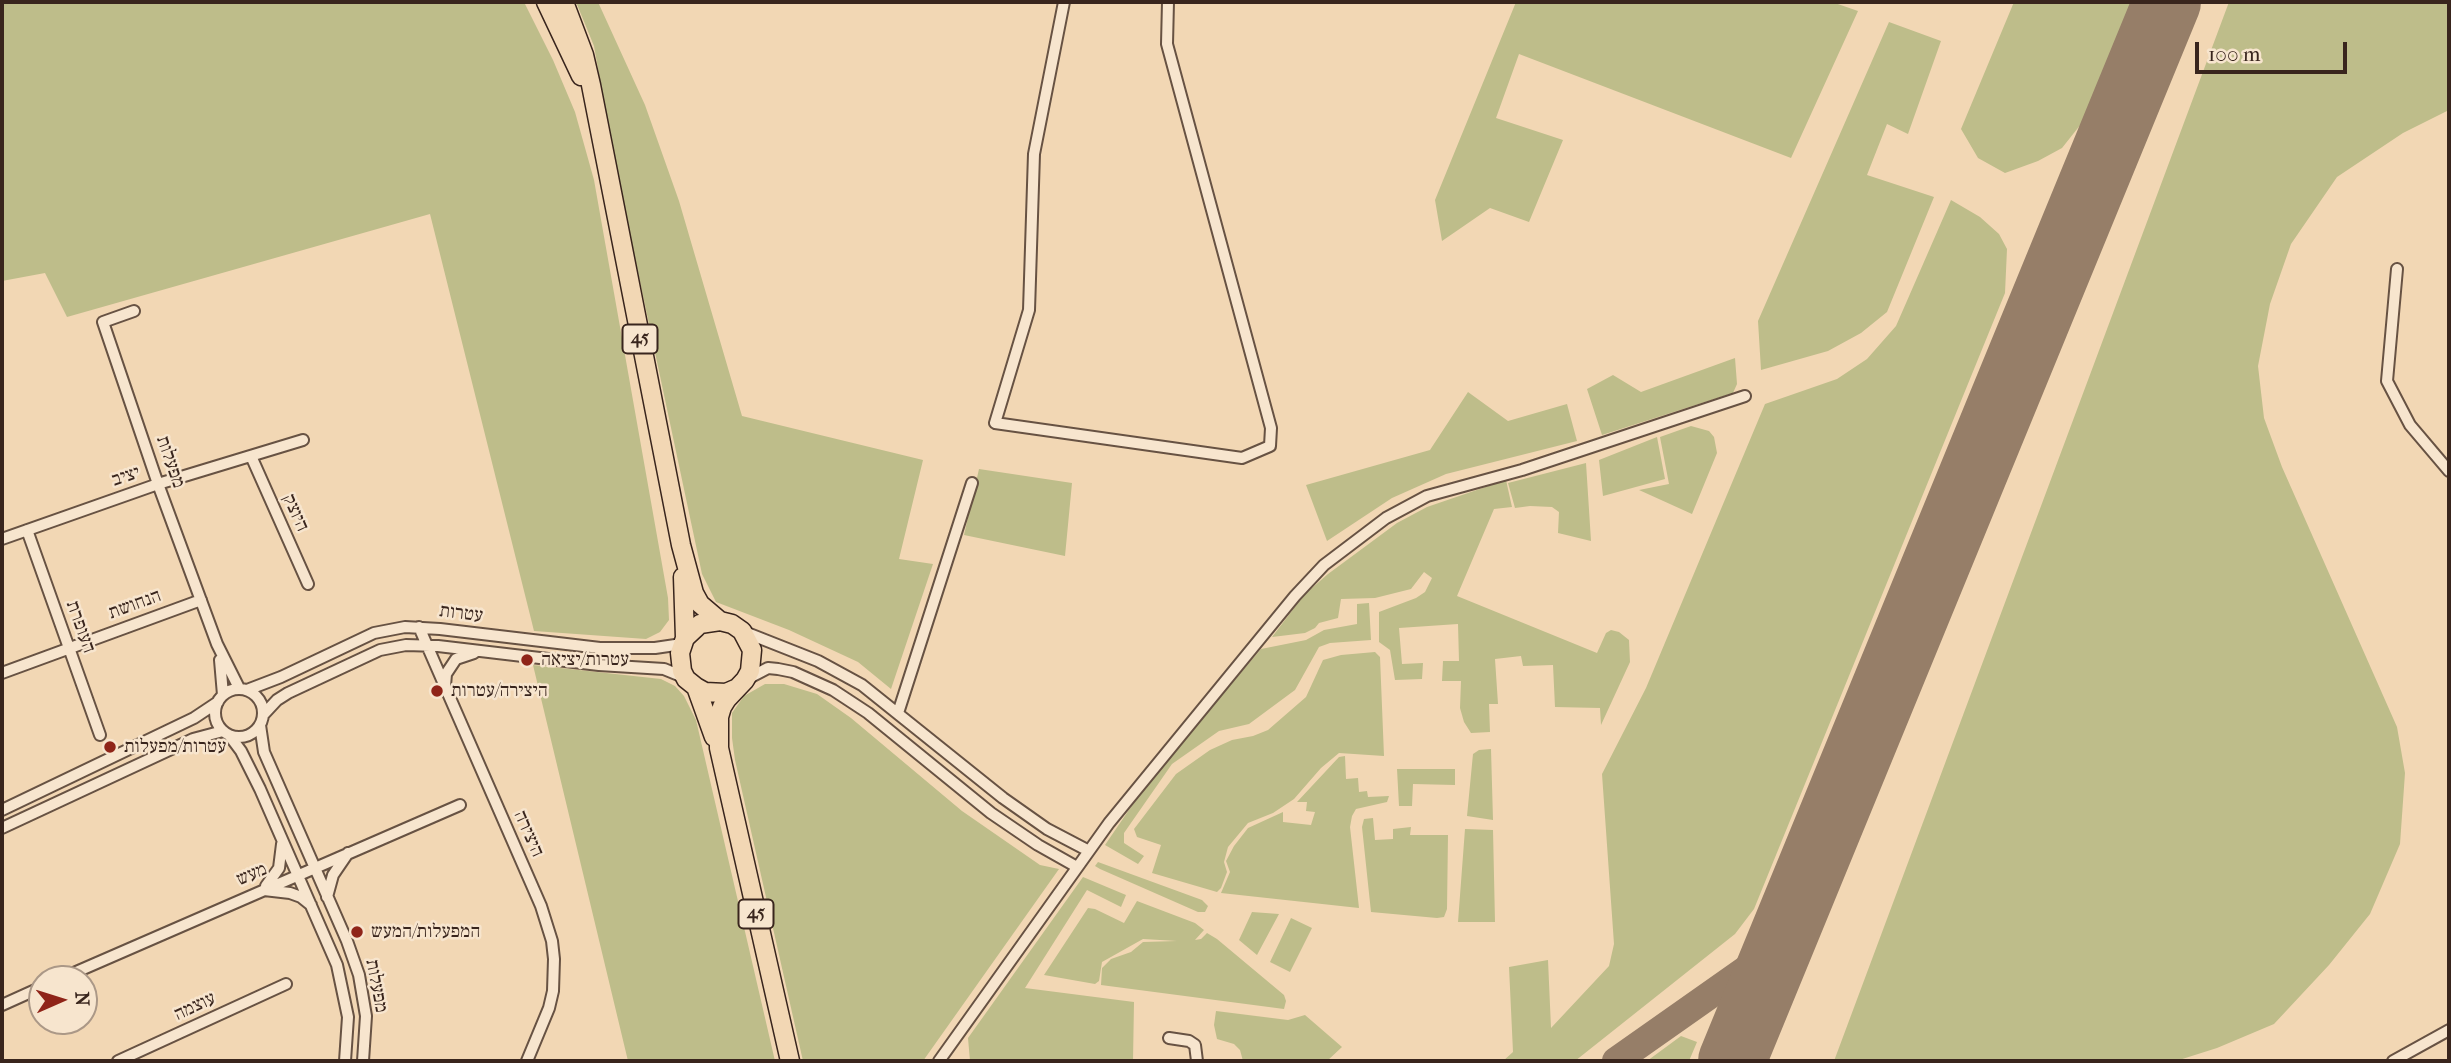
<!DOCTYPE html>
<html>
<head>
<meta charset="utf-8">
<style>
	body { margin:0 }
	#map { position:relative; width:2451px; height:1063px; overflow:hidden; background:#f2d7b4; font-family:"IM FELL French Canon",serif }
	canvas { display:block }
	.frame { position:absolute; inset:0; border:4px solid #39251d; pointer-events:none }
	.north { position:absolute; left:28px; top:965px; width:70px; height:70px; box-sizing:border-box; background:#f7e5ce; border:2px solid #ab9887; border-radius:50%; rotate:87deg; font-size:19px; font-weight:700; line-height:28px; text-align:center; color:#39251d }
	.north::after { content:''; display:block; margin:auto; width:24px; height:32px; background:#8f2418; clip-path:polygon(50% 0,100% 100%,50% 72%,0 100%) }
	.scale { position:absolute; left:2195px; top:42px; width:152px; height:32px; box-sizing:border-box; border:4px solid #39251d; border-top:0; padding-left:9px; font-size:21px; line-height:24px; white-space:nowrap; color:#39251d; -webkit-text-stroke:5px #f7e5ce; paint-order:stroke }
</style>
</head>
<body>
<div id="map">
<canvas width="2451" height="1063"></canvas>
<div class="frame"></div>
<div class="north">N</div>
<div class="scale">100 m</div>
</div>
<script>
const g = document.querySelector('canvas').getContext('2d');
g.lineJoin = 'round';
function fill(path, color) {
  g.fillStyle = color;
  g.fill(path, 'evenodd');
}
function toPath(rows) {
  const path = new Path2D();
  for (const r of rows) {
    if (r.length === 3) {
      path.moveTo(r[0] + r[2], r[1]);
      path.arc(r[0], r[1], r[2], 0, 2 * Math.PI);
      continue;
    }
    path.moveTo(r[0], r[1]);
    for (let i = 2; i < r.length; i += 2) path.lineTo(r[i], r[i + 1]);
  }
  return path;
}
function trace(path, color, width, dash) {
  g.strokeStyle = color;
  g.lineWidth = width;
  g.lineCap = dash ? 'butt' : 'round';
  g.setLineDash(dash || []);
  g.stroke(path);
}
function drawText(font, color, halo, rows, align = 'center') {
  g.font = font + ' "IM FELL French Canon","Frank Ruhl Libre",serif';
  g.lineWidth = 5;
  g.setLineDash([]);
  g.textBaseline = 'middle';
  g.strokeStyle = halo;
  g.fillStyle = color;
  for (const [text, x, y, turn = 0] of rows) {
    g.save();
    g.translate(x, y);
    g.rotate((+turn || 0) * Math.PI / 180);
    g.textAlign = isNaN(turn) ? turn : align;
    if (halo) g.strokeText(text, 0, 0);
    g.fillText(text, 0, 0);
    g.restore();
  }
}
fill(toPath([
	[2,2,524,2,553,60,575,112,594,180,668,598,669,620,660,632,646,639,534,631,430,214,67,317,45,273,2,281],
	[576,2,598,2,645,105,679,201,742,416,923,460,899,559,933,564,891,689,858,662,789,630,716,602,702,574,614,159,594,46],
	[1516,2,1832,2,1858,11,1791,158,1519,54,1496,118,1563,140,1529,222,1490,208,1442,241,1435,200],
	[2014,2,2133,2,2085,119,2062,148,2038,161,2005,173,1978,158,1961,129],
	[2229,2,2449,2,2449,110,2403,133,2337,177,2291,244,2270,304,2258,366,2264,418,2282,467,2397,727,2405,773,2400,844,2370,914,2329,965,2274,1024,2217,1048,2176,1061,1834,1061],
	[1889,22,1941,41,1908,134,1887,124,1867,175,1934,197,1887,312,1861,333,1828,351,1761,370,1758,321],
	[1951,200,1980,217,1999,234,2007,249,2005,293,1754,909,1735,934,1575,1061,1503,1061,1513,1052,1509,967,1548,960,1551,1028,1609,966,1614,944,1602,774,1646,688,1765,404,1837,379,1867,359,1896,326],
	[1735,358,1737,384,1733,393,1602,435,1587,389,1613,375,1641,392],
	[1468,392,1508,421,1567,404,1577,441,1446,474,1392,498,1327,541,1306,485,1430,450],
	[1691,426,1709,431,1714,437,1717,453,1692,514,1639,490,1669,484,1660,437],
	[1657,437,1665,479,1603,496,1599,460],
	[1586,463,1591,541,1558,533,1559,512,1552,507,1530,506,1515,508,1508,483],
	[979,469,1072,483,1065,556,964,535],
	[1506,480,1512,507,1494,509,1457,596,1597,653,1606,633,1611,630,1619,632,1629,640,1630,662,1601,725,1600,708,1555,707,1553,665,1523,666,1521,656,1495,659,1498,704,1489,704,1490,732,1471,733,1464,722,1460,708,1461,681,1442,681,1443,661,1459,661,1458,624,1399,628,1402,664,1423,663,1422,679,1395,680,1390,650,1379,642,1379,612,1416,598,1425,592,1432,578,1424,572,1411,589,1375,598,1341,599,1338,618,1319,623,1315,628,1305,633,1272,637,1304,595,1328,574,1397,523,1427,507],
	[1369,603,1371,640,1330,643,1319,647,1295,690,1249,724,1219,731,1172,764,1124,833,1124,843,1144,856,1138,864,1105,845,1148,782,1261,649,1306,640,1324,630,1357,624,1357,604],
	[1375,652,1380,657,1384,756,1339,753,1321,768,1294,799,1273,813,1248,823,1228,847,1224,862,1227,872,1221,888,1217,892,1152,873,1161,845,1137,837,1134,829,1176,774,1210,750,1232,740,1253,736,1268,730,1306,697,1323,660,1341,655],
	[533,665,661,679,675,686,684,696,696,720,775,1061,628,1061],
	[765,684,784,684,817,694,851,718,962,811,1040,865,1059,869,923,1061,803,1061,735,760,732,738,732,713,744,696],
	[1491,749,1493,820,1467,816,1473,754,1479,750],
	[1345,756,1346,779,1358,778,1359,792,1367,791,1368,797,1389,796,1387,802,1356,809,1352,816,1350,827,1359,908,1221,893,1230,872,1226,861,1234,846,1248,828,1283,812,1283,822,1311,825,1315,812,1306,811,1307,802,1297,802,1339,757],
	[1397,769,1455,769,1455,785,1413,784,1412,806,1399,806],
	[1373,818,1375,840,1393,839,1393,829,1411,827,1410,835,1448,835,1447,909,1444,917,1437,918,1371,912,1362,827,1364,819],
	[1465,829,1493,830,1495,922,1458,922],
	[1098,862,1202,900,1208,906,1205,912,1198,912,1100,869,1095,866],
	[1083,877,1126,895,1121,907,1087,890,1025,988,1134,1002,1133,1061,970,1061,968,1038],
	[1137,901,1195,923,1204,930,1195,940,1201,939,1207,933,1217,939,1284,995,1286,1001,1284,1009,1101,985,1102,968,1111,959,1131,952,1143,942,1177,941,1143,939,1102,962,1099,981,1095,984,1044,975,1088,908,1095,909,1124,923],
	[1252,912,1279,914,1257,955,1239,940],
	[1291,918,1312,928,1290,972,1270,962],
	[1216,1011,1288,1020,1305,1015,1342,1047,1327,1061,1243,1061,1240,1050,1234,1044,1217,1039,1214,1025],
	[1681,1036,1697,1042,1689,1061,1647,1061]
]), '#bebd8a');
trace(toPath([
	[1616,1061,1778,947]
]), '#967e68', 28);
trace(toPath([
	[1732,1061,2167,2]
]), '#967e68', 68);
const minor = toPath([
	[1064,2,1034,154,1029,310,995,423,1242,458,1270,446,1271,428,1167,44,1168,2],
	[2397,269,2387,381,2410,425,2449,471],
	[134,311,103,322,158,484,217,644,239,688],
	[251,456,308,584],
	[27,530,100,735],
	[2,539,158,484,303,440],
	[419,627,541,906,552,941,554,959,553,991,549,1008,527,1061],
	[742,631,818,661,862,685,1003,798,1047,829,1089,851],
	[220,660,223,695],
	[2,673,201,600],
	[747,679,768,668,778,669,793,672,833,690,868,713,991,813,1038,845,1077,867],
	[445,686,446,674,456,659,474,653],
	[239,713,24],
	[247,690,281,677,374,633,405,627,440,629,600,648,655,648,682,644],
	[898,713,972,483],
	[263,715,277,700,288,693,380,650,406,645,438,646,599,665,664,669,686,678],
	[260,725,264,752,347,941,359,975,366,1016,363,1061],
	[229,735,241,751,260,789,337,965,348,1017,345,1061],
	[2,810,194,718,218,702],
	[2,828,193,739,223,731],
	[266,886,279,868,282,844],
	[264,890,290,893,301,897,311,905],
	[327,897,333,875,348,853],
	[60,979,460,805],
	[2,1005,42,987],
	[1169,1038,1189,1041,1195,1045,1197,1061],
	[118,1061,286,984],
	[939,1061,1109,823,1295,596,1324,565,1386,518,1427,496,1522,470,1745,396],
	[2393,1061,2449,1030]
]);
const highway = toPath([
	[546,2,581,76],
	[564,2,584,55,591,85,681,545,694,593,700,604,720,621],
	[683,577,685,638],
	[696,687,714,737],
	[735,689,726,693,705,692,696,687,686,679,682,671,680,653,685,638,700,624,720,621,732,624,742,631,752,650,750,671,745,680,727,699,722,707,719,717,719,748,790,1061]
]);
trace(minor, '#675243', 14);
trace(highway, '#39251d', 21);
trace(minor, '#f7e5ce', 10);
trace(highway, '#f2d7b4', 18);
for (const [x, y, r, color] of [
	[527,660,7,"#8f2418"],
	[437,691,7,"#8f2418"],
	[110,747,7,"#8f2418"],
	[357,932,7,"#8f2418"]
]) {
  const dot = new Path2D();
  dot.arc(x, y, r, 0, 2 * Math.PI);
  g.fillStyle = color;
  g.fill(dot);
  trace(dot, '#f7e5ce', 2.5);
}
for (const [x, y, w] of [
	[640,339,35],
	[756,914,35]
]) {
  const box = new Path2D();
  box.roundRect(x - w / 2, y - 14.5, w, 29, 5);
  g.fillStyle = '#f7e5ce';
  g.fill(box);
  trace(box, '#39251d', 2);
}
drawText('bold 18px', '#39251d', null, [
	["45",640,339],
	["45",756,914]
]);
drawText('19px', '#39251d', '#f7e5ce', [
	["מפעלות",170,462,71],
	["יציב",126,477,-19],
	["היוצק",295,513,66],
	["הנחושת",135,605,-20],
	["עטרות",461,614,7],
	["העופרת",80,627,70],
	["היצירה",528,834,66],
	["מעש",252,875,-24],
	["מפעלות",376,986,79],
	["עוצמה",195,1007,-25]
]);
drawText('19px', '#39251d', '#f7e5ce', [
	["עטרות/יציאה",541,660],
	["היצירה/עטרות",451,691],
	["עטרות/מפעלות",124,747],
	["המפעלות/המעש",371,932]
], 'left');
</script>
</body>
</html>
